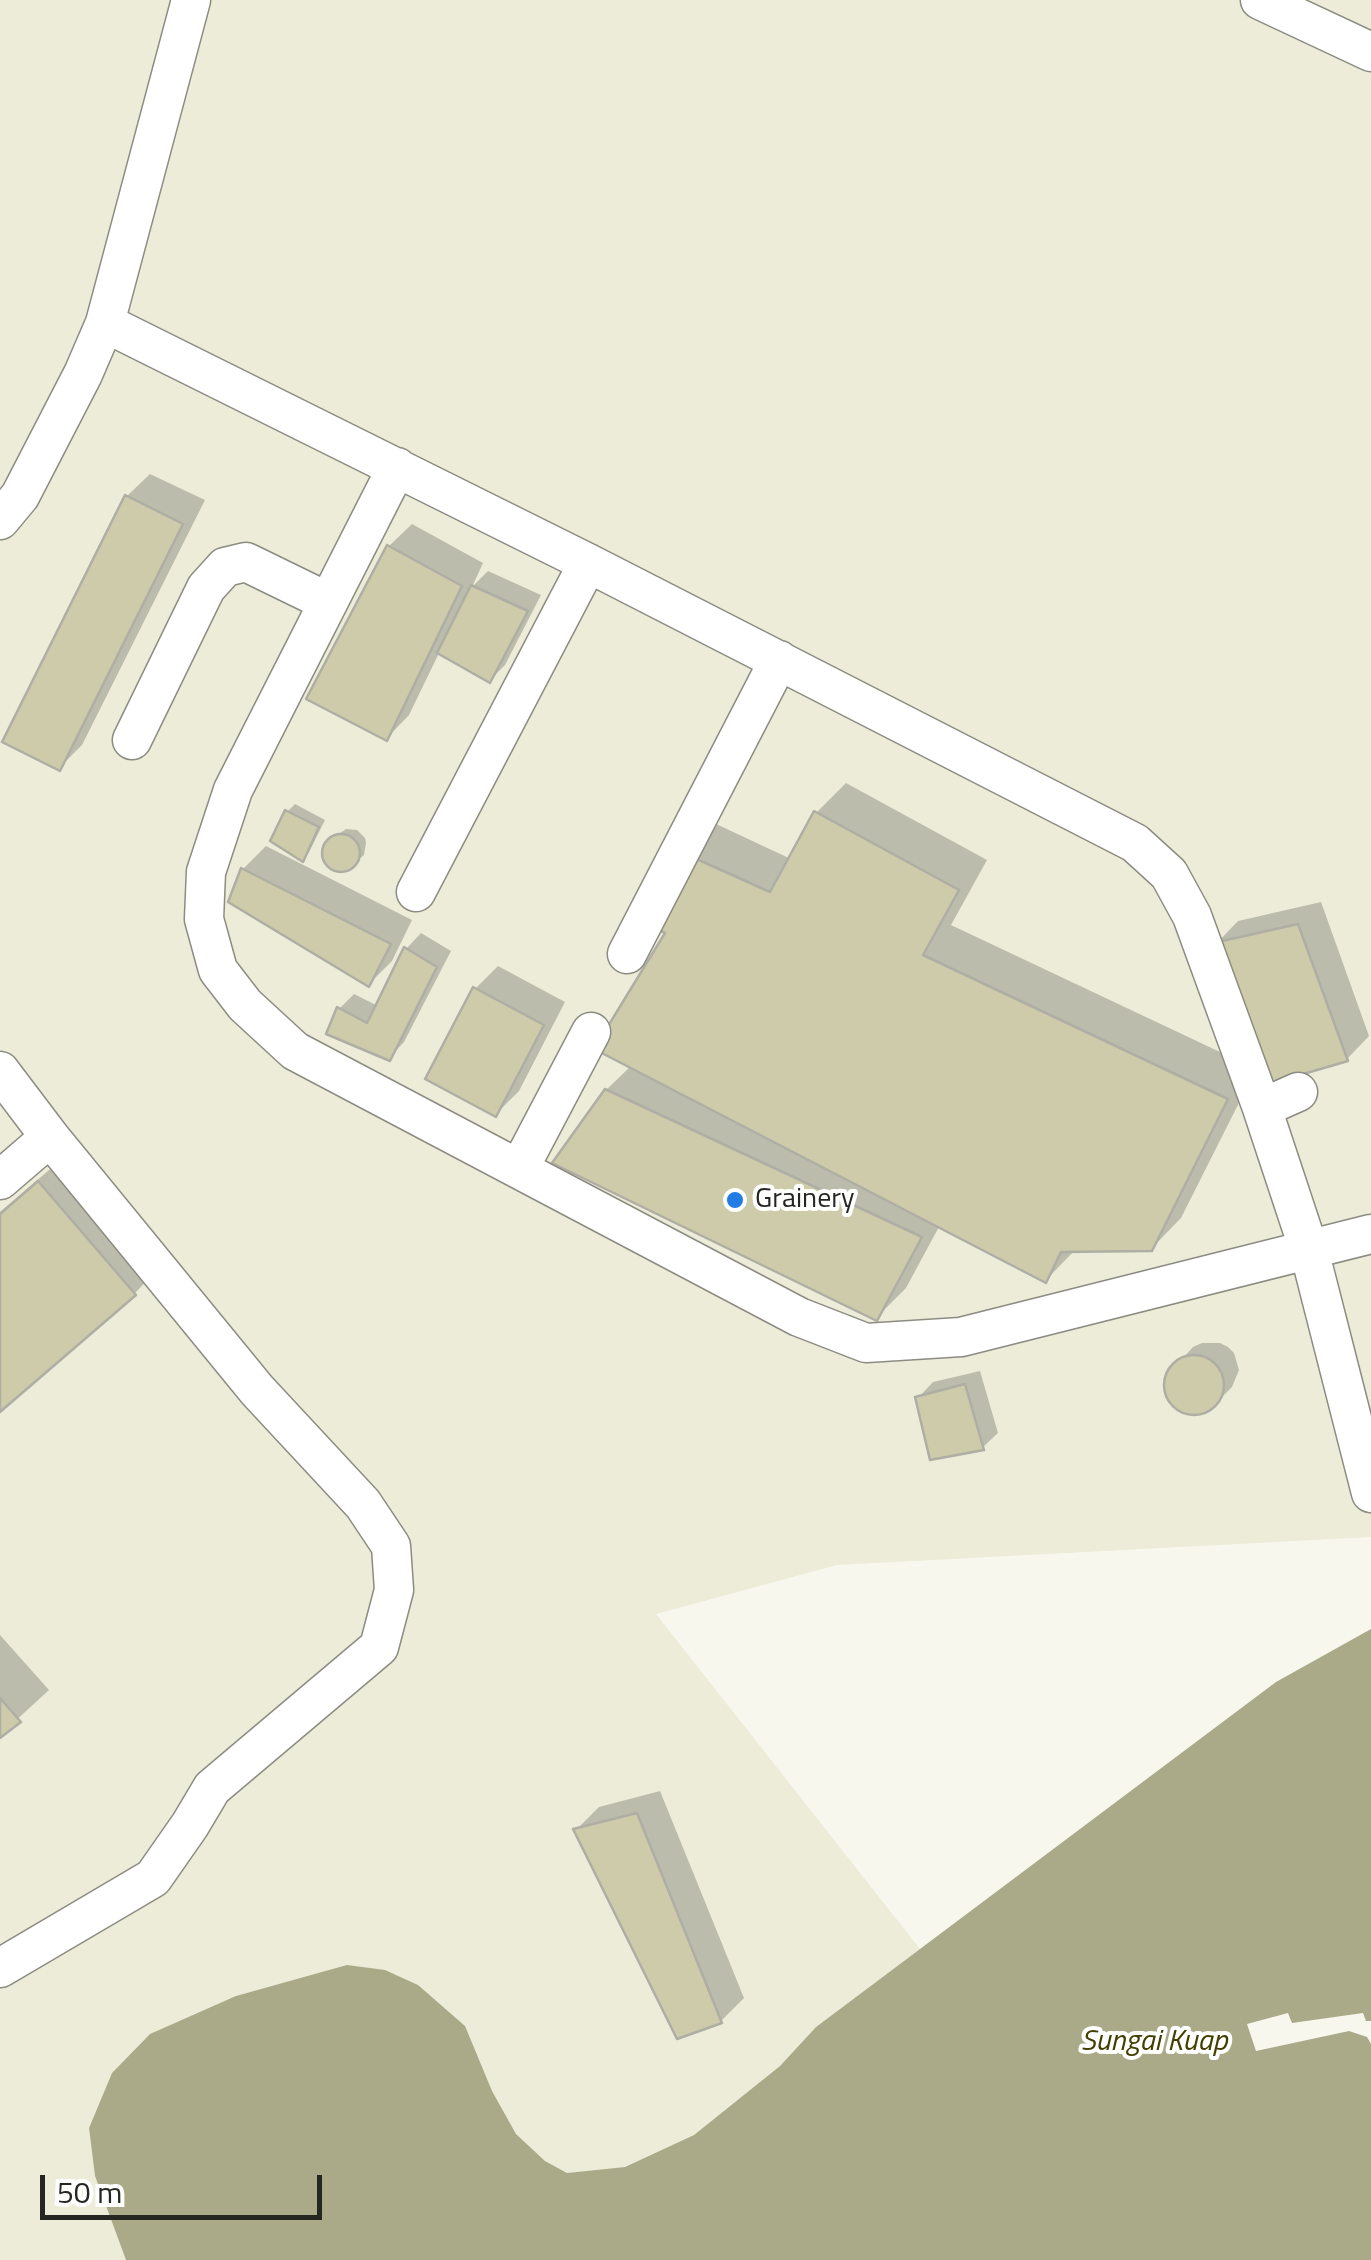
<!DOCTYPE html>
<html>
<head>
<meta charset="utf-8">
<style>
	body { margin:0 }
	#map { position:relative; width:1371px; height:2260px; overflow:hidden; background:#f7f7ed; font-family:"Titillium Web",sans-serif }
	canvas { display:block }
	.scale { position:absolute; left:40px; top:2175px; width:282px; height:45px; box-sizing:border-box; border:5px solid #252521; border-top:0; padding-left:12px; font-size:30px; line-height:35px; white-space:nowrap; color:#252521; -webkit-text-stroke:8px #fff; paint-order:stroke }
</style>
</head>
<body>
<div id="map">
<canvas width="1371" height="2260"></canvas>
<div class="scale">50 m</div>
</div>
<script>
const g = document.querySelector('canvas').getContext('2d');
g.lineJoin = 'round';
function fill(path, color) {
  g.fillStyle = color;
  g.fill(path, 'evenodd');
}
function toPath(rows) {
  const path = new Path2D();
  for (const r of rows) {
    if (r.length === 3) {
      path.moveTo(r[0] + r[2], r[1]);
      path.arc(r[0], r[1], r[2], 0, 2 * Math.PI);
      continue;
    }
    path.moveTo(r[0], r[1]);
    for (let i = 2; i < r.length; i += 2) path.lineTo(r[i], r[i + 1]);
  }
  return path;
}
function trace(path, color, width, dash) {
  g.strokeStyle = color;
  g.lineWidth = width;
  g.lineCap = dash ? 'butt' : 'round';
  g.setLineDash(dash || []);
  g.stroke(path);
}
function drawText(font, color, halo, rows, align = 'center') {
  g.font = font + ' "Titillium Web",sans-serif';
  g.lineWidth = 8;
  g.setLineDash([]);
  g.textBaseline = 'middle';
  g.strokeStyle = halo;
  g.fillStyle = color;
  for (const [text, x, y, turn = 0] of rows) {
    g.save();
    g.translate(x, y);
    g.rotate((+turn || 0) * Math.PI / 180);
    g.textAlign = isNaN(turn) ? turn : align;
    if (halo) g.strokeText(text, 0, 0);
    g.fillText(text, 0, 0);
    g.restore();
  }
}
fill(toPath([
	[0,0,1371,0,1371,1537,837,1565,656,1614,920,1949,816,2027,780,2066,694,2135,625,2167,567,2173,545,2161,516,2134,492,2091,150,2034,112,2073,89,2128,95,2176,126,2260,0,2260]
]), '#ececd9');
fill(toPath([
	[1371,1629,1371,2260,126,2260,95,2176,89,2128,112,2073,150,2034,236,1996,347,1965,385,1970,418,1985,465,2026,492,2091,516,2134,545,2161,567,2173,625,2167,694,2135,780,2066,816,2027,1276,1682]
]), '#abaa88');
fill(toPath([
	[1288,2013,1292,2023,1363,2013,1366,2021,1371,2021,1371,2044,1367,2037,1349,2031,1256,2051,1247,2024]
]), '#f7f7ed');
fill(toPath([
	[150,474,205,500,82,745,59,768,127,496],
	[412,524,483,563,472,587,488,571,541,595,505,665,490,680,440,651,409,715,387,738,389,546],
	[846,783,987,860,951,925,1256,1069,1181,1218,1151,1249,1076,1249,1046,1280,940,1225,906,1288,876,1318,606,1090,631,1066,669,932,649,922,714,823,791,859,816,813],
	[295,804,325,820,309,852,302,859,273,840,288,811],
	[346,829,357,830,365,838,366,843,364,855,346,870,334,869,330,866,324,852,328,841],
	[266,846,412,920,392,961,369,984,243,869],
	[1321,902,1369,1036,1347,1059,1216,944,1238,921],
	[421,933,451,951,404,1042,389,1058,339,1009,354,994,378,1006,406,949],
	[498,966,565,1002,519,1091,496,1114,475,989],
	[69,1153,164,1263,135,1293,0,1409,0,1212],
	[1202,1343,1220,1343,1228,1347,1234,1353,1239,1370,1232,1387,1216,1403,1200,1412,1191,1412,1175,1405,1167,1388,1171,1371,1193,1347],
	[980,1371,998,1433,982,1448,918,1398,933,1382],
	[0,1635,49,1690,0,1735],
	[660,1791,744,1998,721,2021,576,1830,599,1807]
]), '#0003');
const building = toPath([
	[125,495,183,524,60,771,2,742,125,495],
	[387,545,462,586,387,741,306,699,387,545],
	[471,585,528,611,490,683,437,653,471,585],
	[285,810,319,827,303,862,270,841,285,810],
	[814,811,959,890,923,955,1228,1099,1152,1251,1061,1252,1046,1283,594,1049,665,933,646,924,681,852,770,892,814,811],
	[341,853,19],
	[241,868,391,944,369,987,228,902,241,868],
	[1298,924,1348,1061,1269,1084,1213,943,1298,924],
	[404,947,437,967,390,1061,326,1034,337,1007,367,1023,404,947],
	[473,987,544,1025,496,1117,425,1079,473,987],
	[605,1089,922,1237,877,1321,552,1163,605,1089],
	[38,1181,136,1295,0,1412,0,1214,38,1181],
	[1194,1385,30],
	[965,1384,984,1450,930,1460,915,1397,965,1384],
	[0,1698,21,1722,0,1738,0,1698],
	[637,1813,722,2023,677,2039,573,1829,637,1813]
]);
fill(building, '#cdcba9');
trace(building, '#afaea4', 2.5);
const minor = toPath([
	[1260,0,1371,52],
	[105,323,588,563,1135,843,1169,874,1192,916,1262,1108,1309,1250,1371,1493],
	[397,467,233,790,206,872,204,919,218,970,245,1005,295,1051,799,1317,866,1343,961,1337,1371,1234],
	[0,520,20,496,83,374,105,323,191,0],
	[132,740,206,588,225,567,246,562,328,602],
	[416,892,588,563],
	[627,954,779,660],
	[0,1071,50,1137,257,1390,363,1504,391,1546,394,1590,379,1647,212,1788,190,1825,153,1878,0,1968],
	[1262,1108,1298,1092],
	[519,1169,591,1032],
	[0,1180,50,1137]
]);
trace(minor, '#8c8c82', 41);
trace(minor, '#fff', 38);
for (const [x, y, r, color] of [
	[735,1200,10,"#217ce5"]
]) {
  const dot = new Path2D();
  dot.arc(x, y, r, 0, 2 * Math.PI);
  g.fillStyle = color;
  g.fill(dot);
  trace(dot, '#fff', 4);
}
drawText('28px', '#252521', '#fff', [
	["Grainery",755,1200]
], 'left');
drawText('italic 30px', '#433f00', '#fff', [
	["Sungai Kuap",1154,2043]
]);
</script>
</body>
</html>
